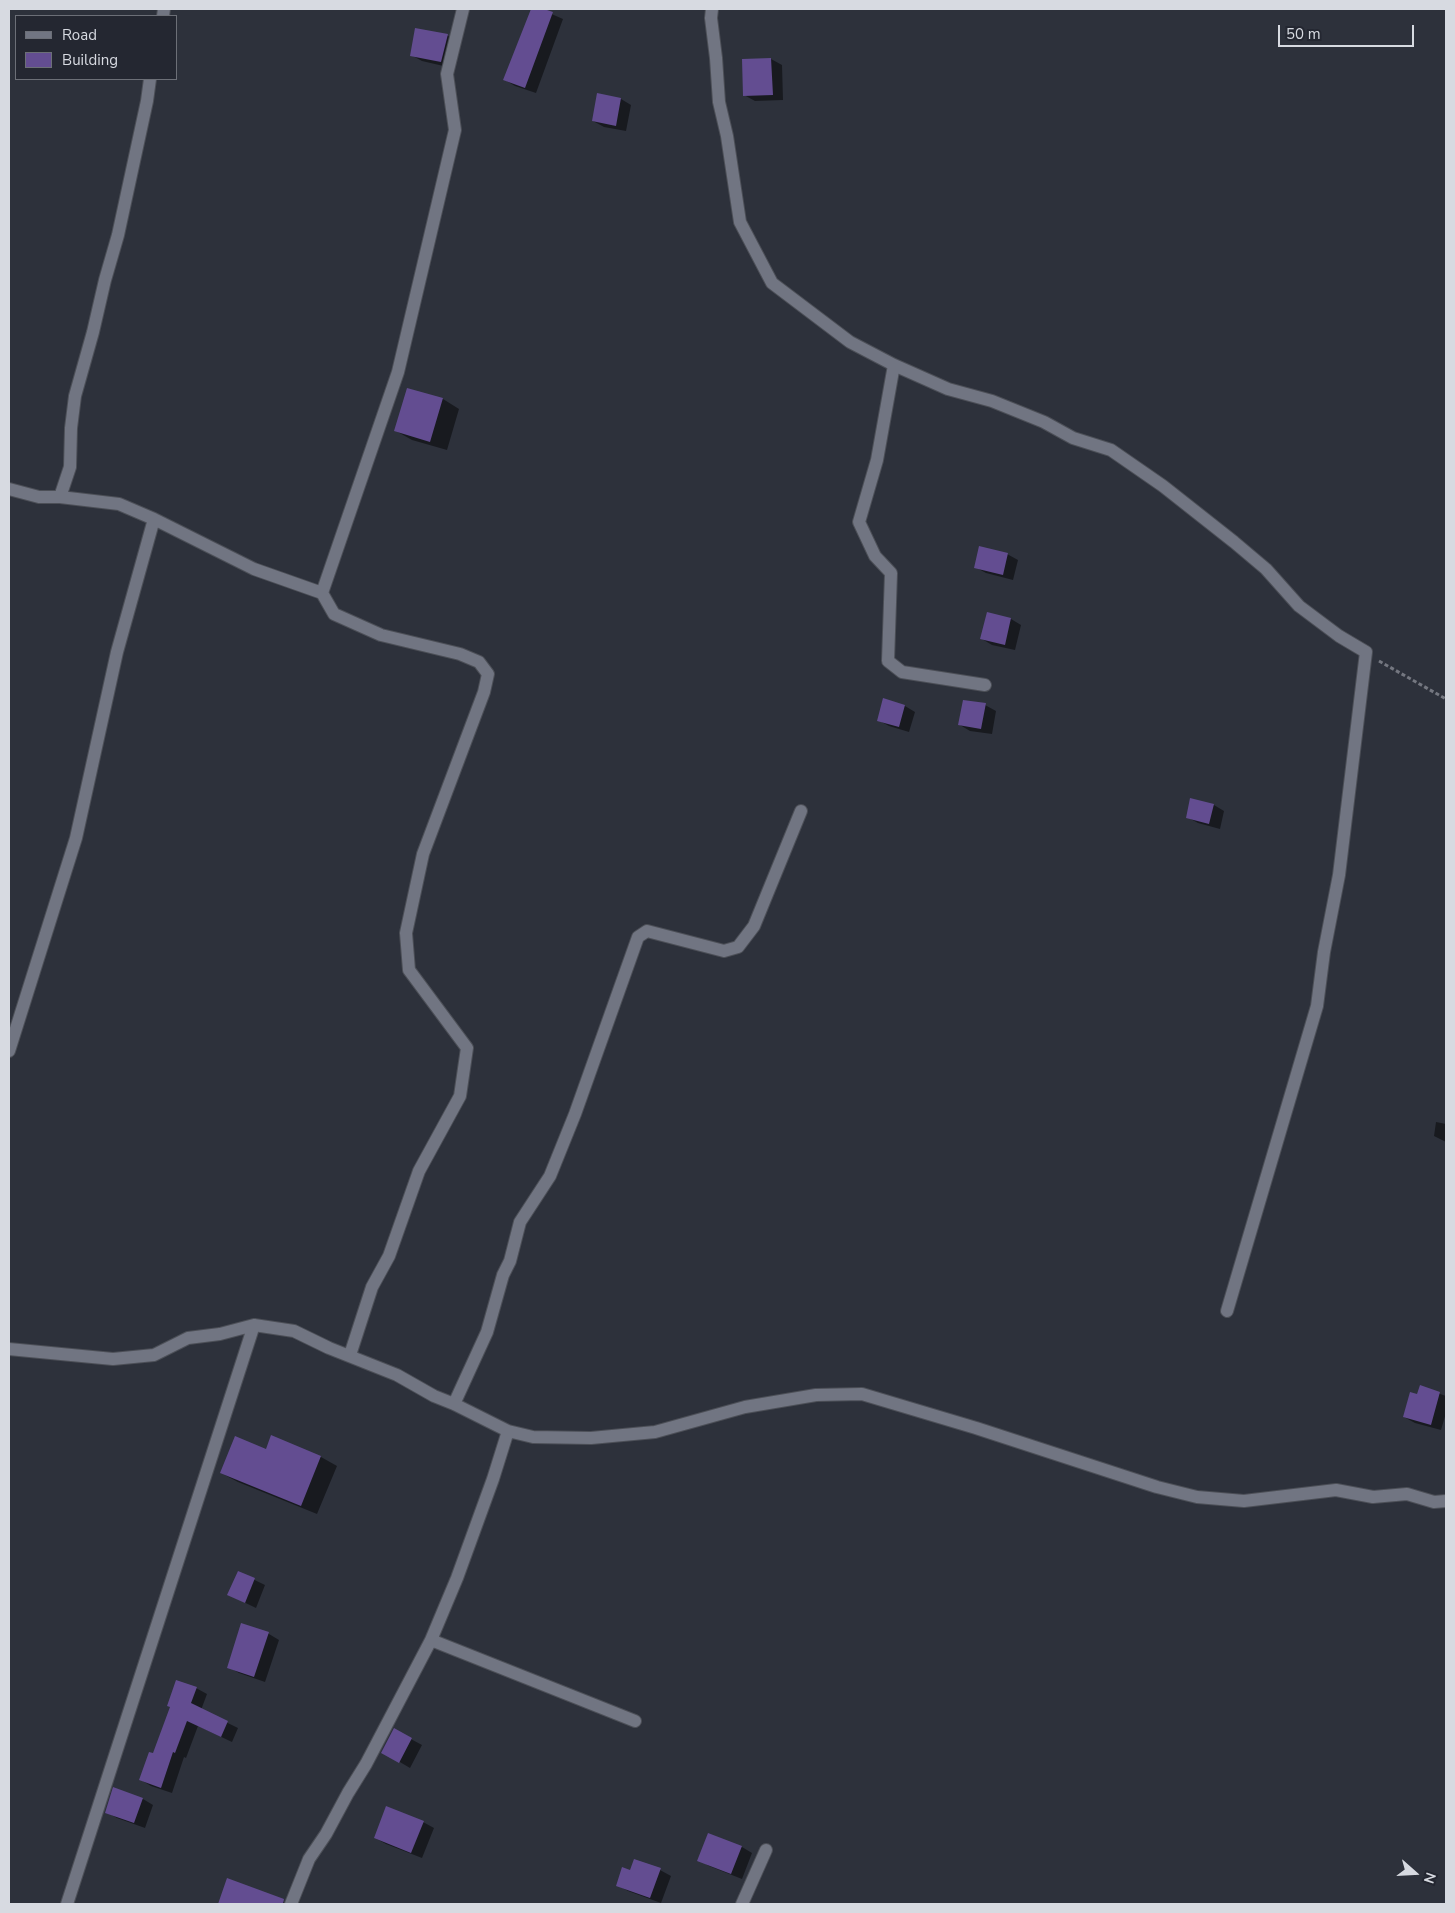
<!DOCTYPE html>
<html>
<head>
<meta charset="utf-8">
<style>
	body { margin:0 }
	#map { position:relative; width:1455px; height:1913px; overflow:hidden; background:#2d313b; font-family:"Nunito Sans",sans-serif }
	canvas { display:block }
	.frame { position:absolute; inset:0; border:10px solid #d7dae1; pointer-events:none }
	.legend { position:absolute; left:15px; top:15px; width:162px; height:65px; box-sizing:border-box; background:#242731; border:1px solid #6c6f77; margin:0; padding:6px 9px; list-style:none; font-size:15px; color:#d7dae1 }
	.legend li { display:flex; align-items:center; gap:10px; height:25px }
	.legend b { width:25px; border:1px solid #6c6f77 }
	.north { position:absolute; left:1390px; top:1848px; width:50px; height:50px; -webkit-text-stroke:4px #242731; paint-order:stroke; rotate:109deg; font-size:14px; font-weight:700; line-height:20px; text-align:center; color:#d7dae1 }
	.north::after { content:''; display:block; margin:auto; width:18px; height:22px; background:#d7dae1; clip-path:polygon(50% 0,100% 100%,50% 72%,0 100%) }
	.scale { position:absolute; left:1278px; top:25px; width:136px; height:22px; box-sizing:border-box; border:2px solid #d7dae1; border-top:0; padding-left:6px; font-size:15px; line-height:18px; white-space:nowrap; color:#d7dae1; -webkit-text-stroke:4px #242731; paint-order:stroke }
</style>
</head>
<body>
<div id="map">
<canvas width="1455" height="1913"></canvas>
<div class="frame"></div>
<ul class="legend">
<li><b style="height:6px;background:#717582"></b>Road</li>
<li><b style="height:14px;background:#634d91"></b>Building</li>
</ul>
<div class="north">N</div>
<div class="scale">50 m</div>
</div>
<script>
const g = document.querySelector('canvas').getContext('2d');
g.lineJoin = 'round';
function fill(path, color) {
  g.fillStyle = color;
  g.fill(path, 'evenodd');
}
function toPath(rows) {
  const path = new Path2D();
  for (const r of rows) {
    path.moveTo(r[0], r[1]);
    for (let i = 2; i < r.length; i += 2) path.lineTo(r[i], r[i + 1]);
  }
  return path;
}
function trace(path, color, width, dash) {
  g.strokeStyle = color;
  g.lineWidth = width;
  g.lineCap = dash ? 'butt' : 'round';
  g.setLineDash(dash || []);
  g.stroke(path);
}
fill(toPath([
	[532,9,540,9,563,19,536,93,515,86,505,80],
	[416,29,448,36,458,42,452,68,422,61,411,55],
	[771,59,782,65,783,100,755,101,744,95],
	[598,95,621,99,631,105,626,131,604,127,593,121],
	[408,389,443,399,459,409,447,450,412,440,396,431],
	[1007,554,1018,560,1013,580,986,573,975,567],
	[988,614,1011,619,1021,625,1015,650,992,645,982,639],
	[884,700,905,706,915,712,909,732,889,726,878,720],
	[985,705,996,711,992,734,970,731,960,725],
	[1214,805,1224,811,1220,829,1198,823,1187,817],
	[1436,1122,1446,1124,1446,1142,1434,1136],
	[1420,1387,1446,1396,1446,1413,1441,1430,1415,1423,1404,1417,1418,1396],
	[267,1451,321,1457,337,1466,317,1514,238,1482,221,1473],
	[238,1572,265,1585,256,1608,229,1595],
	[242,1625,269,1634,279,1640,265,1682,239,1673,228,1667],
	[196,1688,207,1694,201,1710,238,1728,232,1742,198,1726,186,1758,184,1757,172,1793,151,1786,141,1780,154,1754,172,1707],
	[394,1730,422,1745,410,1768,383,1752],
	[114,1789,143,1799,153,1805,145,1828,117,1818,106,1812],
	[423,1822,434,1828,422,1858,386,1844,375,1838],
	[708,1834,742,1847,752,1853,742,1879,709,1866,699,1860],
	[660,1870,671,1876,661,1903,628,1891,617,1885,631,1871],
	[228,1880,277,1898,288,1904,219,1904]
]), '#0007');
fill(toPath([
	[531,9,544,9,553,12,525,88,503,80],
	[415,28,448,34,441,62,410,56],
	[771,58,773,95,743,96,742,59],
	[597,93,621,98,616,126,592,121],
	[407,388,443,398,430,442,394,431],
	[979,546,1008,553,1003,575,974,568],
	[987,612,1011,618,1005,645,980,639],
	[883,698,905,705,899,727,877,721],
	[963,700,986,703,981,729,958,725],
	[1190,798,1214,804,1209,824,1186,818],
	[1420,1385,1440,1392,1431,1425,1403,1417,1410,1392,1417,1394],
	[271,1435,321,1456,301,1506,220,1473,235,1436,266,1449],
	[238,1571,255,1578,245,1603,227,1595],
	[241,1623,269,1632,254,1677,227,1668],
	[176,1680,197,1687,191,1703,228,1721,221,1737,187,1721,175,1753,173,1752,161,1788,139,1780,149,1752,153,1753,170,1707,167,1706],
	[394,1728,412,1738,399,1763,381,1753],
	[113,1787,143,1798,134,1823,105,1813],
	[386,1806,424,1821,411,1853,374,1838],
	[708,1833,742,1846,731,1874,697,1861],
	[634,1859,661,1868,650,1898,616,1886,622,1867,630,1870],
	[227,1878,284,1899,283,1904,218,1904]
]), '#634d91');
const minor = toPath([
	[712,9,711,18,716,58,719,102,727,136,740,222,772,283,850,342,894,365,948,389,992,401,1044,422,1073,438,1111,450,1163,486,1234,542,1266,569,1299,606,1339,636,1366,652,1339,875,1324,952,1317,1006,1227,1311],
	[163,16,164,9],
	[894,365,877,460,859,522,875,556,891,573,888,661,902,672,985,685],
	[9,489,39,497,60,497,119,504,154,519,254,569,322,593,334,614,381,635,460,654,479,662,488,674,484,692,423,854,406,933,409,970,467,1048,460,1096,419,1171,389,1256,372,1287,350,1355],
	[60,497,70,467,71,428,75,396,93,332,105,280,118,235,147,101,150,79],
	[322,593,398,372,455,130,447,74,463,9],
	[9,1051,76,838,117,652,154,519],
	[9,1349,113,1359,154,1355,188,1338,220,1334,254,1325,294,1331,329,1348,397,1375,434,1396,454,1404,508,1431,533,1437,591,1438,655,1432,745,1407,816,1395,862,1394,976,1428,1157,1487,1197,1497,1244,1501,1336,1490,1373,1497,1407,1494,1434,1502,1446,1501],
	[454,1404,487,1332,503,1275,510,1261,520,1222,550,1176,575,1114,638,937,647,931,724,951,738,947,754,926,801,811],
	[431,1640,635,1721],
	[67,1904,254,1325],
	[291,1904,309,1859,326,1834,348,1793,366,1764,431,1640,457,1578,493,1479,508,1431],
	[742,1904,766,1850]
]);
trace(minor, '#4c4f57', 14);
trace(toPath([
	[1379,661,1446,699]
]), '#747780', 3, [4, 2.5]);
trace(minor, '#717582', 12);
</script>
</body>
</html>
